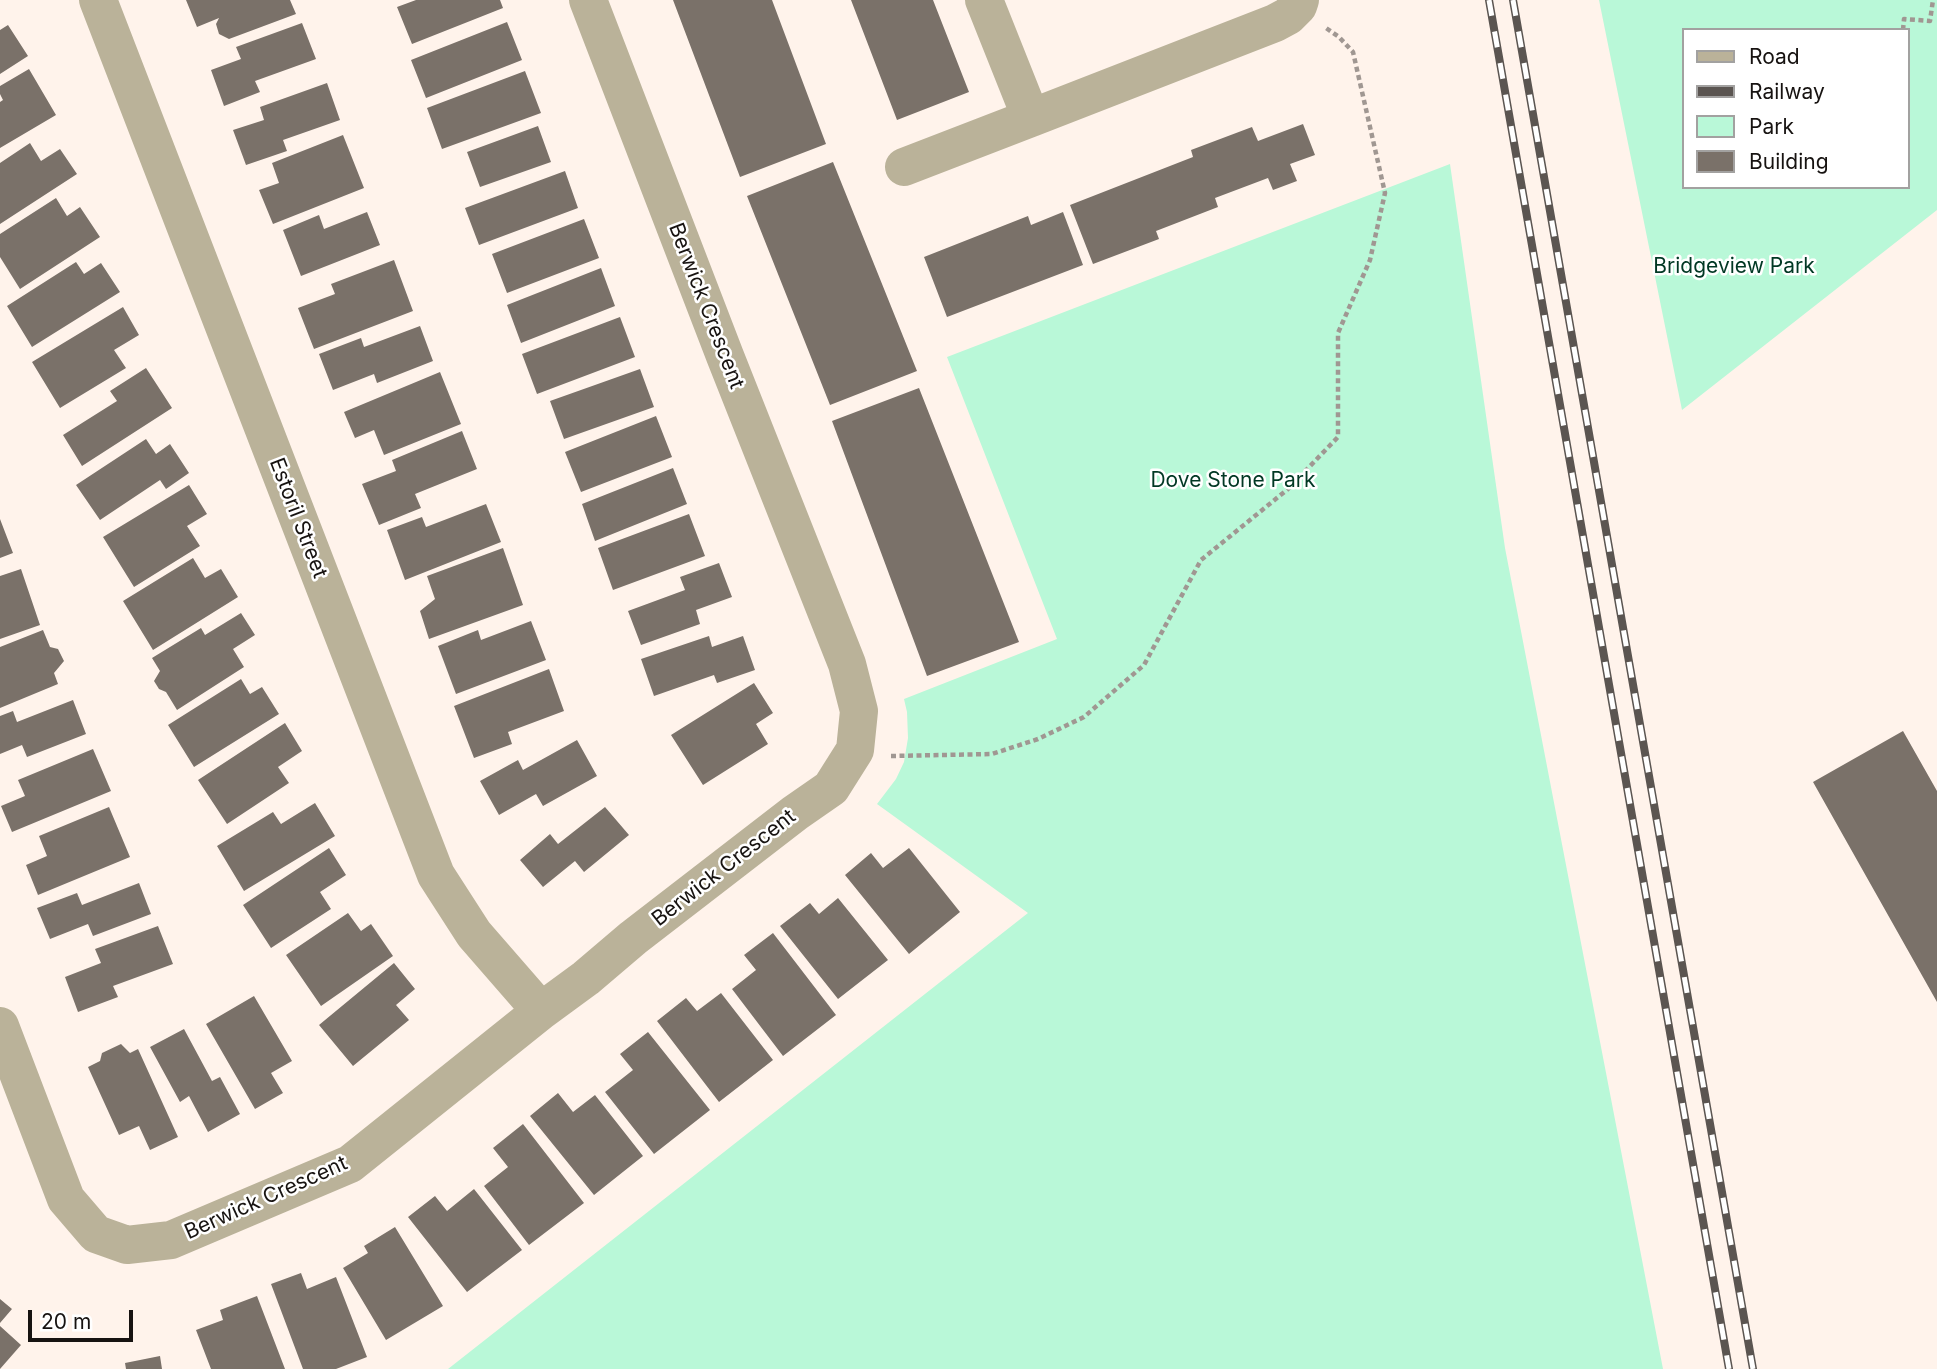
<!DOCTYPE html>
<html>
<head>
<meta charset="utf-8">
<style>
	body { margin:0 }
	#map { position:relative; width:1937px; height:1369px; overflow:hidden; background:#fff3eb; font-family:Inter,sans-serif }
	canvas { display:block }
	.legend { position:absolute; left:1682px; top:28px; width:228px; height:161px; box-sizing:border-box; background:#fff; border:2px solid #a2a1a0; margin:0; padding:9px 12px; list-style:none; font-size:21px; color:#171311 }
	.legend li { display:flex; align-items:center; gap:14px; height:35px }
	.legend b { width:35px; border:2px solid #a2a1a0 }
	.scale { position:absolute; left:28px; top:1310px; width:105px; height:32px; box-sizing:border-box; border:4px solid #171311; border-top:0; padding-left:9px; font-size:21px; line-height:24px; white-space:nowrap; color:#171311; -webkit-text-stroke:5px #fff; paint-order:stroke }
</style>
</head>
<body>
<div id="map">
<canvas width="1937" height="1369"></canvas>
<ul class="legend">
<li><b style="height:9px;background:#bab299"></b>Road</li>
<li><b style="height:9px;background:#5b5551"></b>Railway</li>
<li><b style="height:19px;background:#b9f8d8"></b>Park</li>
<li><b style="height:19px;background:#7a7169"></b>Building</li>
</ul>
<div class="scale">20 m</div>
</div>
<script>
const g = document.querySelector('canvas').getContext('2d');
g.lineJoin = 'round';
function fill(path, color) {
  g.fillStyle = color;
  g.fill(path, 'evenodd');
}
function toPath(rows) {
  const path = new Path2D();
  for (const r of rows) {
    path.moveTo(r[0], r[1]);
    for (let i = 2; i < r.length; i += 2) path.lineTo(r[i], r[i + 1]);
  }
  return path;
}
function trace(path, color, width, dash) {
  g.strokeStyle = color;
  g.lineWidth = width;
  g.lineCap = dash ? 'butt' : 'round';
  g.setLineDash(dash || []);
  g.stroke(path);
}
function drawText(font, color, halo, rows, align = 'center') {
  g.font = font + ' Inter,sans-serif';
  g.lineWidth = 5;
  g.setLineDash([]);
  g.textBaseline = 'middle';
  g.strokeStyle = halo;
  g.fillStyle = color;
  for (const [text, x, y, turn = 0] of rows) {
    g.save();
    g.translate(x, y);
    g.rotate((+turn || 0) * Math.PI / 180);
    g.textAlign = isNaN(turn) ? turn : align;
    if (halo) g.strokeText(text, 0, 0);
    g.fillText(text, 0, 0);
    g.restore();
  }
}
fill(toPath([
	[1599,0,1937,0,1937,210,1682,410],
	[1683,30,1907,30,1907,187,1683,187],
	[1450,164,1505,548,1663,1369,448,1369,1028,913,877,804,896,779,904,762,908,738,907,712,904,699,1057,639,947,357]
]), '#b9f8d8');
fill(toPath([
	[186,0,290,0,296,14,229,39,219,34,216,24,219,18,197,27],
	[416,0,500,0,503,8,412,44,397,7],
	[673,0,772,0,826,144,740,177],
	[851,0,933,0,969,92,897,120],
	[507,22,522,60,426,98,411,60],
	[302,23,316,59,255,81,260,92,224,106,211,70,241,59,236,47],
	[8,25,28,56,0,74,0,30],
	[29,69,56,115,0,148,0,102,3,100,0,94,0,86],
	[525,71,541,113,442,149,427,108],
	[327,83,340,120,283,140,287,151,246,165,233,130,264,120,260,107],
	[1303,124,1315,155,1290,164,1297,181,1273,190,1268,178,1215,198,1218,207,1156,231,1159,239,1093,264,1070,205,1193,157,1191,150,1252,127,1258,141],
	[538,126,551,162,480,187,467,152],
	[343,135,364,188,273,224,259,190,279,183,272,163],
	[30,143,41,161,60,149,77,174,0,224,0,163],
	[833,162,917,371,830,405,747,196],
	[565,171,578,208,479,245,465,208],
	[56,198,67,216,80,207,100,237,20,289,0,257,0,234],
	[367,212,380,245,301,276,283,230,319,215,324,229],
	[1063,212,1083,265,947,317,924,257,1028,216,1031,225],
	[584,219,599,258,507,293,492,254],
	[394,260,413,311,314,349,298,308,335,294,331,284],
	[76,262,84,274,101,263,120,292,32,347,7,306],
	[601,268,615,306,521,343,507,305],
	[123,307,139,335,114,350,126,368,60,408,32,362],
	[620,317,635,357,537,394,522,354],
	[420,326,433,361,377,383,374,374,333,390,319,354,361,338,364,347],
	[146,368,172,408,82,466,63,435,117,401,110,391],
	[640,369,654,407,564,439,550,401],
	[440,372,461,424,384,455,374,430,355,438,344,412],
	[919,388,1019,642,927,676,832,421],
	[656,416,672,457,581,492,565,452],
	[462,431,477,469,415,494,421,508,379,525,362,484,396,471,392,460],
	[146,439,156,454,170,444,189,473,166,489,160,480,100,520,76,485],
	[673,468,687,504,595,541,582,504],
	[189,485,207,514,187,526,200,546,134,587,103,537],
	[486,504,501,542,405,580,387,530,422,517,426,527],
	[689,514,705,556,613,590,598,548],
	[0,519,13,553,0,558],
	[503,548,523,605,429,639,420,611,435,599,427,576],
	[193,558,205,578,221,569,238,597,153,650,123,601],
	[719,563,732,597,696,610,700,624,641,645,628,611,685,590,680,577],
	[21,569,40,625,0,639,0,576],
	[241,613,255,635,233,649,244,667,177,710,166,692,159,689,154,681,160,671,152,658,201,628,205,635],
	[531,621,546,660,456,694,438,646,478,630,481,640],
	[43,630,50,647,58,649,64,661,54,673,58,684,0,708,0,647],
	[709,636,712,647,743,636,755,670,717,683,714,675,654,696,641,659],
	[549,669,564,711,508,732,512,744,474,758,454,706],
	[241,679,250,694,262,687,279,714,194,767,168,725],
	[754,683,773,713,756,724,768,744,703,785,671,735],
	[73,700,86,734,27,757,22,745,0,754,0,716,13,711,17,722],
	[285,723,302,751,278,767,289,783,227,824,198,780],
	[1903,731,1937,791,1937,1002,1813,782],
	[577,740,597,776,543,806,536,794,499,815,480,781,518,760,523,770],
	[93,749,111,791,12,832,1,806,25,796,18,780],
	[315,803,335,836,244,891,217,846,273,812,281,824],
	[109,807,130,857,38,895,26,865,47,856,39,836],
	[605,807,629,835,584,872,575,861,543,887,520,860,550,834,558,844],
	[329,848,346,875,320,892,331,909,271,948,243,905],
	[909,848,960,912,909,954,845,875,871,853,883,868],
	[139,883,151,914,93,936,88,924,50,939,37,908,77,893,82,905],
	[838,898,888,960,838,999,780,926,810,903,819,914],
	[348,913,361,931,371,924,393,956,321,1006,286,955],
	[158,926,173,964,113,986,118,997,78,1012,65,977,101,963,95,949],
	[773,933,836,1015,783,1056,732,989,756,970,744,955],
	[394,963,415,989,396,1005,409,1020,353,1066,319,1025],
	[721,993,773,1060,719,1102,657,1021,686,998,697,1011],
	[254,996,292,1061,271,1073,283,1093,255,1109,206,1024],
	[184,1029,212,1081,220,1077,240,1114,208,1132,189,1096,180,1102,150,1047],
	[648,1032,710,1110,654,1154,605,1092,633,1070,620,1054],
	[121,1044,130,1053,138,1049,178,1137,150,1150,139,1126,119,1135,88,1067,100,1061,102,1053],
	[558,1093,573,1112,595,1095,643,1156,594,1195,530,1116],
	[523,1124,584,1203,529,1245,484,1186,508,1167,493,1148],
	[474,1189,522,1250,467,1292,408,1217,435,1196,447,1211],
	[395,1227,443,1306,386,1340,343,1268,368,1253,364,1246],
	[301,1273,307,1289,336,1277,367,1357,336,1369,303,1369,271,1284],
	[257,1296,285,1369,211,1369,196,1330,223,1320,220,1310],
	[0,1299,12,1309,0,1323],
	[0,1326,21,1345,0,1369],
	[160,1356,162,1369,126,1369,125,1363]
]), '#7a7169');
trace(toPath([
	[1903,30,1904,19,1930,21,1933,0],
	[891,756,992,754,1038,739,1084,717,1144,665,1201,560,1288,489,1338,437,1338,333,1370,260,1385,193,1353,52,1339,37,1326,28]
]), '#a09792', 4.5, [5, 3.5]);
trace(toPath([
	[98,0,436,875,474,934,541,1011],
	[984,0,1031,118,1275,23,1288,16,1298,6,1300,0],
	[904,167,1031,118],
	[0,1026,66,1199,96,1234,127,1245,171,1240,350,1164,541,1011,586,978,633,938,795,813,831,788,855,750,859,711,847,664,725,356,588,0]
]), '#bab299', 38);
const rail = toPath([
	[1489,0,1729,1369],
	[1513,0,1753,1369]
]);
trace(rail, '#5b5551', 8);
trace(rail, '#fff', 5, [16]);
drawText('21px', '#013824', '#fff', [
	["Bridgeview Park",1734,267],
	["Dove Stone Park",1233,481]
]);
drawText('21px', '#171311', '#fff', [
	["Berwick Crescent",706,306,69],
	["Estoril Street",298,518,69],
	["Berwick Crescent",724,868,-38],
	["Berwick Crescent",266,1198,-24]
]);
</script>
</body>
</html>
